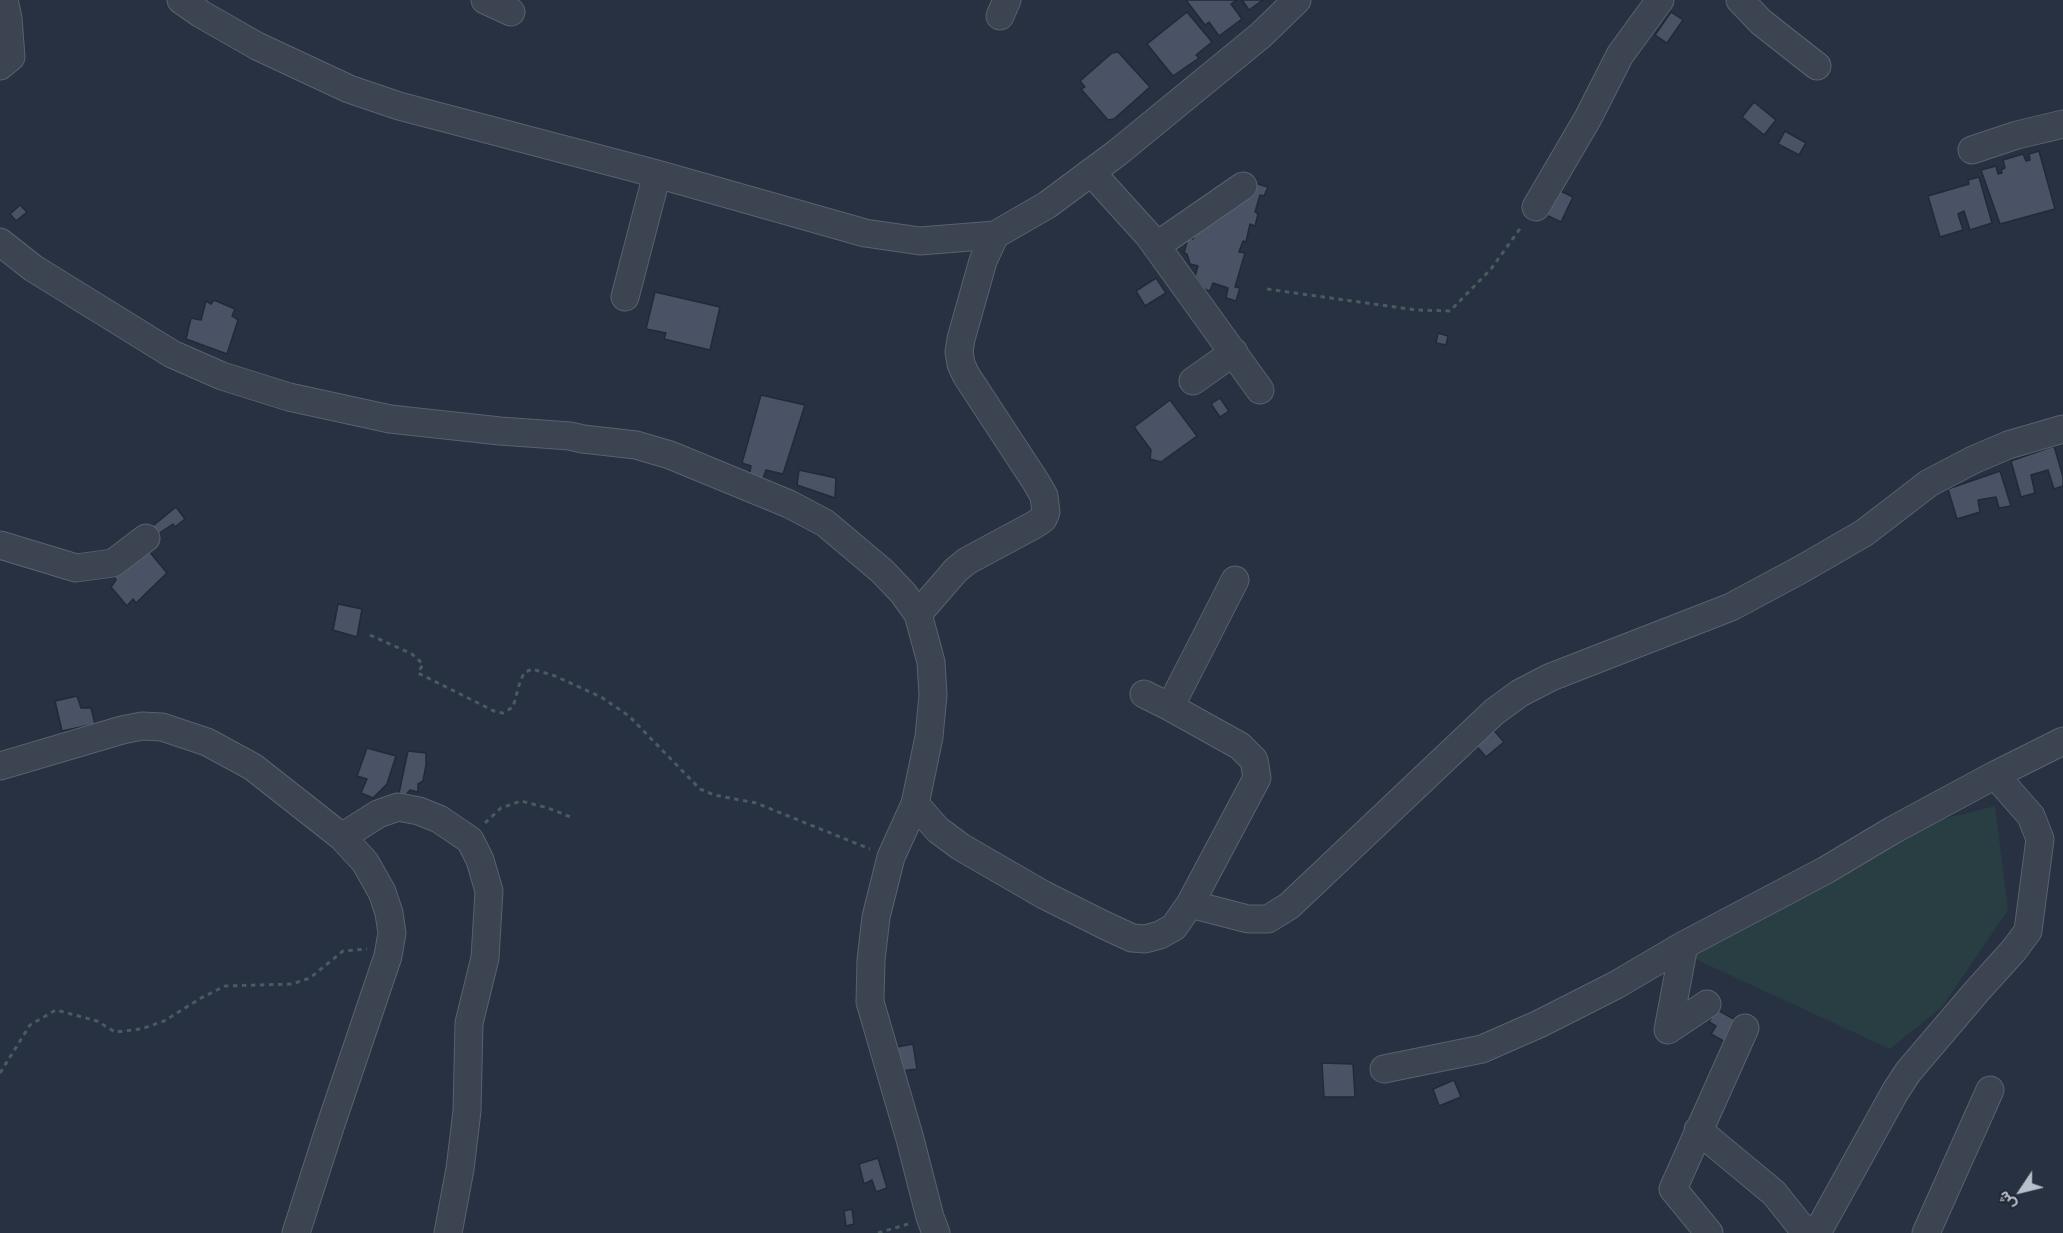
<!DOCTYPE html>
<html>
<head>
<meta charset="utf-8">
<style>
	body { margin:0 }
	#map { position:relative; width:2063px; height:1233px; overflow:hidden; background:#273141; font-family:Commissioner,Vazirmatn,sans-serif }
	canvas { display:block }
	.north { position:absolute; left:1991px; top:1161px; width:60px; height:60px; -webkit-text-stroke:4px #202836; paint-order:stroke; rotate:235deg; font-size:16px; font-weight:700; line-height:24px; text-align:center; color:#b9bfcb }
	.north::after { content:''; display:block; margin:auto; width:21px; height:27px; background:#b9bfcb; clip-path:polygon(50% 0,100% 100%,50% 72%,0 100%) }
</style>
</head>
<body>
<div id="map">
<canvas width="2063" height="1233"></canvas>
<div class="north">ش</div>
</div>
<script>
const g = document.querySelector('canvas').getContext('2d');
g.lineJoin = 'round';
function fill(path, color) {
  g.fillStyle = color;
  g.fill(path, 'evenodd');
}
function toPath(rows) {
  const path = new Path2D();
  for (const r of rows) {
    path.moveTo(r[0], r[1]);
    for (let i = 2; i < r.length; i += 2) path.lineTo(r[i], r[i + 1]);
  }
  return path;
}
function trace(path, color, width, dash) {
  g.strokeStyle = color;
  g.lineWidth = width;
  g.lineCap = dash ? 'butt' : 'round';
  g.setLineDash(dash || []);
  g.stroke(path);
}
fill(toPath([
	[1995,806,2008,910,1942,1007,1890,1049,1682,953,1888,833]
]), '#293e42');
const building = toPath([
	[1186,0,1237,0,1231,4,1242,19,1219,36,1209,22,1205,25,1186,0],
	[1242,0,1263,0,1249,10,1242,0],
	[1187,12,1212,42,1196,55,1199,58,1173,76,1147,44,1187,12],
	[1671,12,1683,20,1667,43,1655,35,1671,12],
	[1118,52,1150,87,1114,119,1108,120,1081,89,1085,87,1080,81,1112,53,1118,52],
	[1754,102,1776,120,1764,135,1742,117,1754,102],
	[1785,131,1806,143,1799,155,1778,144,1785,131],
	[2039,151,2055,209,2000,224,1981,170,1996,166,1998,174,2002,173,2001,170,2005,168,2003,160,2023,154,2026,161,2030,160,2029,154,2039,151],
	[1979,177,1992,223,1970,230,1964,211,1958,214,1963,230,1940,237,1928,196,1969,184,1968,180,1979,177],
	[1254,183,1268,187,1264,196,1260,195,1255,212,1258,214,1255,226,1250,224,1246,242,1243,241,1239,252,1245,253,1235,287,1240,288,1236,301,1226,298,1228,288,1213,283,1210,291,1204,289,1195,276,1198,266,1190,264,1187,254,1184,253,1188,238,1193,239,1194,236,1190,235,1254,183],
	[1554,188,1573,197,1561,222,1542,213,1554,188],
	[20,205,27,212,16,221,10,214,20,205],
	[1156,278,1166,293,1145,306,1136,291,1156,278],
	[655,292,720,307,710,350,664,339,666,333,646,329,655,292],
	[214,300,235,309,232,316,238,320,227,354,186,339,191,318,201,320,206,301,211,304,214,300],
	[1438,333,1448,336,1446,345,1436,343,1438,333],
	[761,395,805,405,783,474,766,470,762,481,749,477,751,466,742,463,761,395],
	[1220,398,1229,411,1220,417,1211,404,1220,398],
	[1170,400,1197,436,1161,462,1150,459,1151,450,1134,427,1170,400],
	[2054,446,2063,477,2063,486,2054,489,2048,470,2031,475,2035,493,2021,497,2011,461,2054,446],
	[799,470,836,478,835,498,797,485,799,470],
	[2000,471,2011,506,1999,508,1996,497,1978,500,1980,512,1957,519,1948,489,2000,471],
	[176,507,185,519,175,527,173,524,155,536,149,529,176,507],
	[144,545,167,573,136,603,133,599,127,606,111,587,116,580,114,576,144,545],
	[338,604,362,609,357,637,333,630,338,604],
	[77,696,81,708,91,708,95,724,62,731,55,701,77,696],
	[1491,727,1504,742,1486,757,1473,742,1491,727],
	[367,748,396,756,387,784,373,798,361,793,367,779,357,776,367,748],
	[408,751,426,753,426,765,423,781,418,784,418,792,410,790,405,796,399,793,408,751],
	[1716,1009,1739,1022,1727,1043,1711,1034,1716,1026,1709,1022,1716,1009],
	[913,1044,917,1069,901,1071,897,1047,913,1044],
	[1322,1063,1353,1064,1355,1097,1324,1097,1322,1063],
	[1454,1080,1461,1097,1439,1106,1433,1089,1454,1080],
	[878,1158,887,1188,876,1192,872,1180,864,1184,859,1164,878,1158],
	[852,1209,854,1224,846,1226,844,1211,852,1209]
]);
fill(building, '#495365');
trace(building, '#222a38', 1.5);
const minor = toPath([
	[181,0,201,14,257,46,349,89,399,106,657,174,865,233,920,241,995,235,1047,205,1117,153,1261,35,1297,0],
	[485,0,511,12],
	[1740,0,1761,22,1817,66],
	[1000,16,1007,0],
	[0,66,11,57,8,18,4,0],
	[1972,150,2017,135,2063,124],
	[1091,172,1149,236,1260,390],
	[1536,207,1588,118,1620,55,1660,0],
	[0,242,33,268,172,354,222,376,289,397,390,419,500,431,570,436,583,439,636,445,670,455,789,504,825,523,882,571,903,593,918,614,931,662,933,695,929,737,915,804,891,857,876,917,871,960,870,1002,910,1139,930,1217,936,1233],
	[1156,246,1243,186],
	[625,297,657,174],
	[1193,381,1234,352],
	[0,545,76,568,113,563,146,538],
	[918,614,956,570,967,561,1034,525,1043,519,1046,512,1044,496,1036,482,966,375,961,364,959,352,961,339,983,261,995,235],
	[1144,694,1170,707],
	[0,766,122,730,142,726,162,727,207,742,253,767,342,837,365,862,382,892,389,913,392,933,388,956,330,1127,296,1233],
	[915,804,938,830,961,847,1044,895,1104,925,1132,938,1145,939,1160,935,1174,927,1190,904,1257,778,1254,760,1240,746,1170,707,1235,580],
	[342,837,378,814,398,807,419,811,439,819,470,840,480,860,489,891,485,958,469,1023,467,1111,460,1169,448,1233],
	[1190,904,1248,919,1268,919,1289,906,1494,712,1520,693,1551,677,1731,607,1800,570,1864,533,1929,483,1973,460,2008,445,2063,429],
	[1684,945,1668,1030,1707,1004],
	[1384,1069,1482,1049,1539,1024,1616,985,1684,945,1826,870,1893,830,1995,775,2063,741],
	[1698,1130,1774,1193,1806,1233],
	[1709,1233,1673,1189,1745,1028],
	[1817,1233,1895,1092,1908,1072,1977,991,2014,950,2028,931,2040,839,2031,816,1995,775],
	[1926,1233,1990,1090]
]);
trace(minor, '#5a616e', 29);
trace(toPath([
	[1267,289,1416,310,1450,311,1491,269,1522,226],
	[370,635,412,654,423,664,418,673,496,712,503,713,513,707,520,682,524,673,532,669,555,676,601,697,629,716,700,789,714,795,756,803,870,849],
	[485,823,501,808,521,801,548,808,573,818],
	[0,1073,30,1025,56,1010,97,1021,115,1032,141,1029,164,1021,201,998,225,986,292,984,310,978,343,951,367,949],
	[878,1233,908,1224]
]), '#485b5f', 3, [4.5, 4.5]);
trace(minor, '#3c4351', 27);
</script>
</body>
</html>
